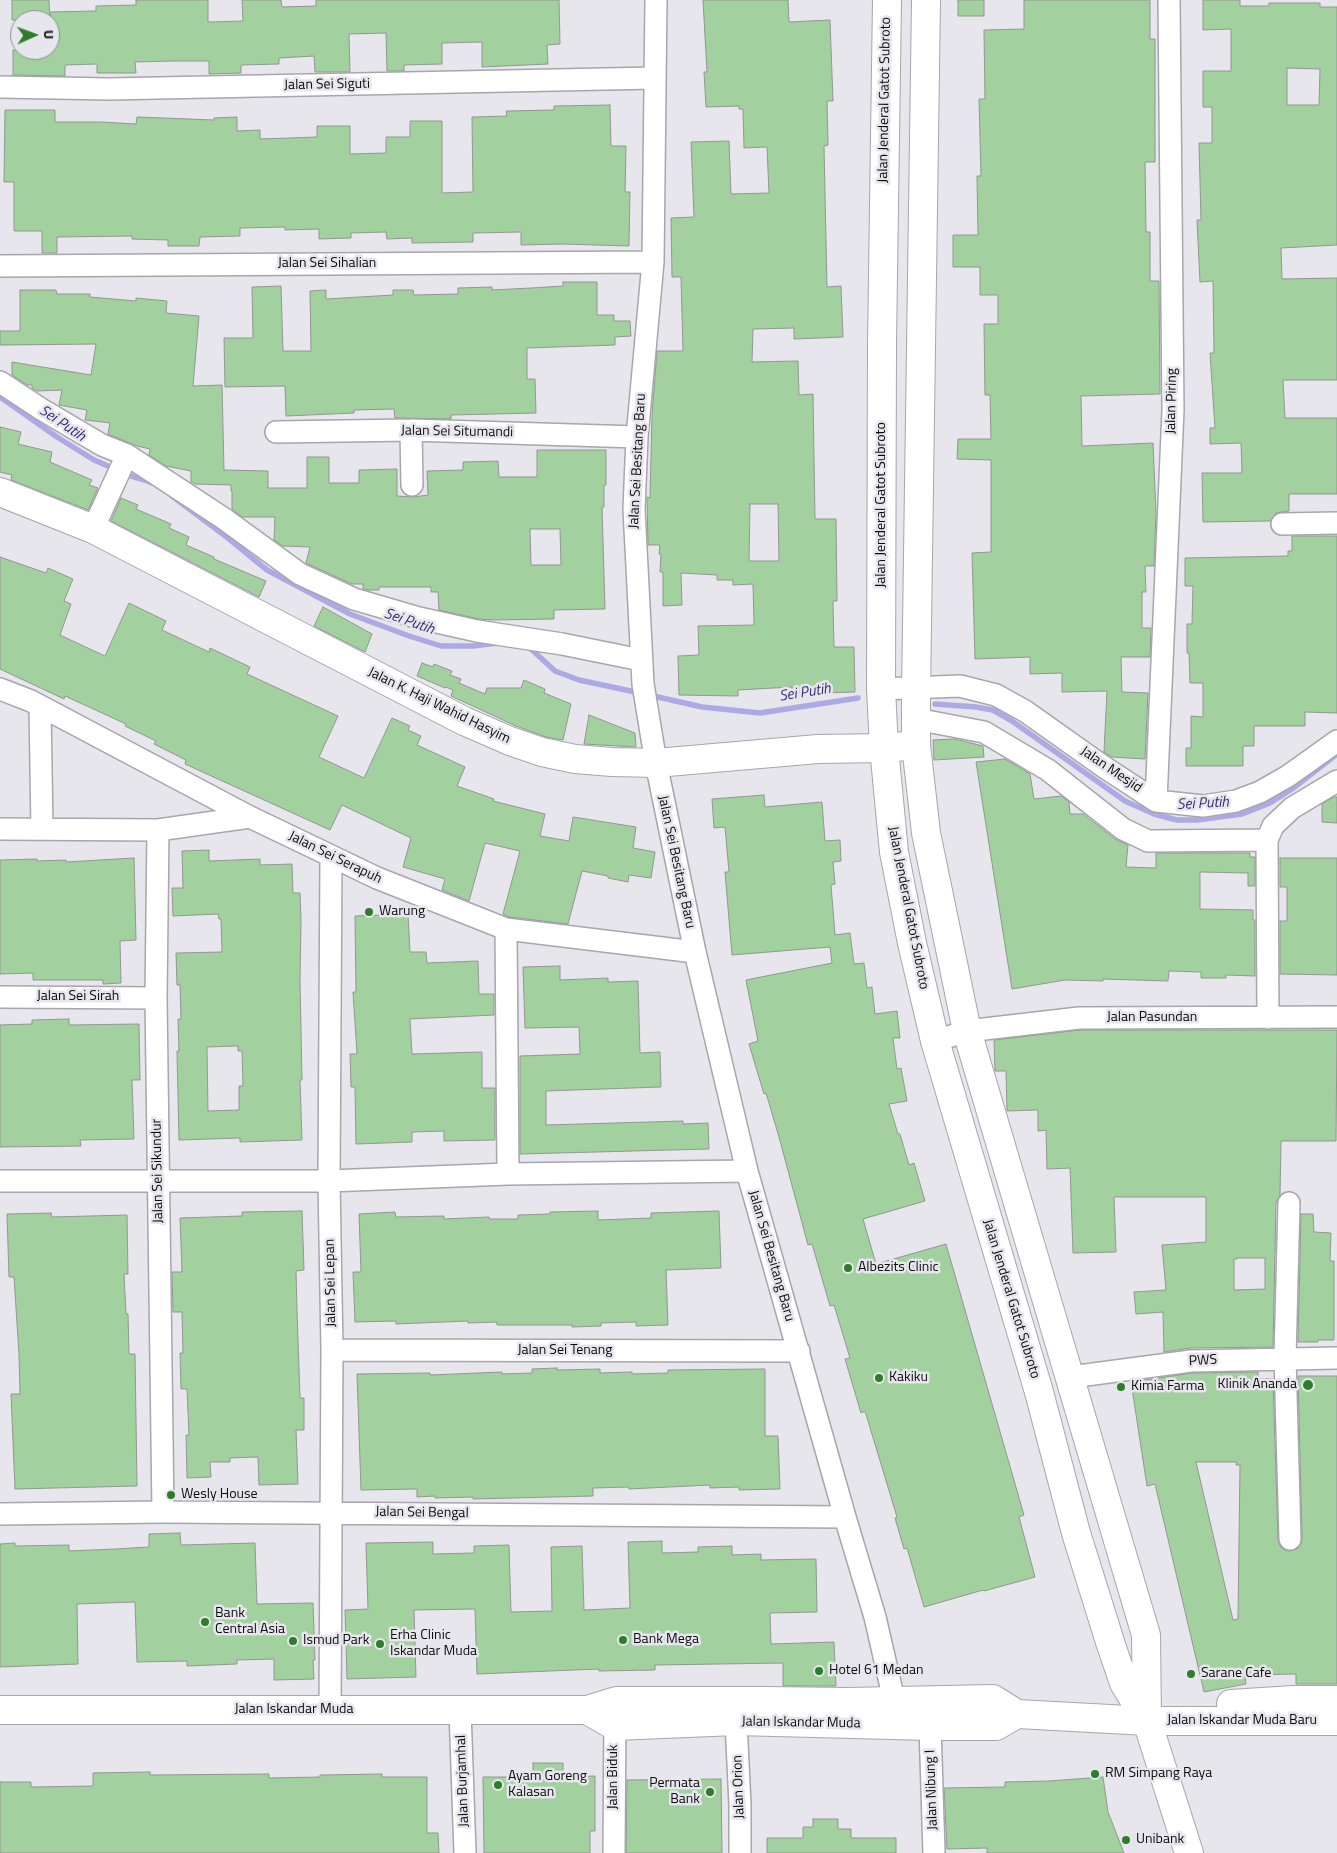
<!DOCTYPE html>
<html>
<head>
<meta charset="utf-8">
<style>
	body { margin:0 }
	#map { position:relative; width:1337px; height:1853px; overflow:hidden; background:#e6e6ec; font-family:"Titillium Web",sans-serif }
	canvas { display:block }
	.north { position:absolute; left:10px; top:10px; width:50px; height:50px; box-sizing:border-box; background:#e6e6ec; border:1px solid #8f8f94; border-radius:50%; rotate:88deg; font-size:14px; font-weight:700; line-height:20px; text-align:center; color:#0d0d0f }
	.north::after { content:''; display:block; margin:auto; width:18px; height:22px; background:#2c7e29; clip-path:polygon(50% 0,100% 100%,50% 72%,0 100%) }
</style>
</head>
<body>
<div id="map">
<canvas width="1337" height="1853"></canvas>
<div class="north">U</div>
</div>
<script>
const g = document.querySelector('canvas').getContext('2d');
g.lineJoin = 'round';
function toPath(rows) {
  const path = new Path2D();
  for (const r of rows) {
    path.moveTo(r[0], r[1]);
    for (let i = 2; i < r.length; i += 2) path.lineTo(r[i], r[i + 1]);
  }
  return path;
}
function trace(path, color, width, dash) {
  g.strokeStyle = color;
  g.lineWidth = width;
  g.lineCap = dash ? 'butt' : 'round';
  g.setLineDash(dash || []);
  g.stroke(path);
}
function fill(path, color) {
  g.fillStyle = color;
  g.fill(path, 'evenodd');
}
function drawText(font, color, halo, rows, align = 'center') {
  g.font = font + ' "Titillium Web",sans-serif';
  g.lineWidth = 5;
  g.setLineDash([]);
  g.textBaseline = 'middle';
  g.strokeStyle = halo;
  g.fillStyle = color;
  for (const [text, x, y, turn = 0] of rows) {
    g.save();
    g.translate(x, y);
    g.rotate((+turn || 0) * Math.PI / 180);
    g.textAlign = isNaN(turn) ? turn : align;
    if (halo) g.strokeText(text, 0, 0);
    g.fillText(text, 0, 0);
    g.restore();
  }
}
trace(toPath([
	[0,397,57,437,94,460,131,476,145,480,152,483],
	[172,496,228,538,267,570,350,614,409,636,441,646,473,646,498,643],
	[529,647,555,671,579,680,640,693],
	[649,695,702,707,760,713,858,698],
	[935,704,976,707,993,710,1012,721,1125,801,1154,814,1177,820,1197,820,1242,814,1270,803,1292,789,1337,754]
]), '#aca9e4', 5.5);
const building = toPath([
	[12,0,49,0,50,20,12,20,12,0],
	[136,0,208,0,208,22,243,21,242,0,281,0,282,7,316,6,316,0,559,0,560,44,547,45,548,64,482,67,482,42,442,43,442,64,404,65,404,71,387,71,386,33,349,34,350,72,315,72,314,56,279,58,279,64,241,65,241,73,209,74,209,61,173,61,135,62,136,73,97,73,97,64,65,65,65,76,13,75,13,50,50,50,50,12,96,11,96,6,136,5,136,0],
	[703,0,788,0,789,22,830,20,833,101,827,101,828,145,824,146,827,287,841,286,843,337,794,339,794,328,753,329,752,362,798,361,799,395,813,394,815,519,836,519,837,601,833,601,834,647,854,647,855,692,792,694,792,687,738,690,738,696,679,695,678,656,699,655,698,626,754,625,753,584,733,585,733,580,717,580,717,575,681,573,682,605,663,606,663,572,660,572,661,554,659,554,660,545,648,545,647,497,650,498,652,415,657,351,683,351,681,277,672,277,671,218,694,217,691,142,729,141,731,194,769,193,767,147,744,148,743,109,739,109,739,106,706,107,704,72,707,72,703,0],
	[750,504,778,504,779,561,749,561,750,504],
	[958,0,984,0,984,16,958,16,958,0],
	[1024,0,1150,0,1150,39,1155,39,1155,162,1145,162,1146,232,1150,232,1150,281,1159,281,1160,394,1081,396,1082,446,1153,443,1156,512,1154,566,1145,566,1146,592,1142,592,1142,628,1151,628,1150,657,1121,657,1122,692,1148,693,1145,759,1112,757,1104,752,1107,691,1062,692,1062,673,1030,674,1030,657,975,659,972,553,991,552,991,460,957,459,958,439,991,439,990,395,985,395,984,324,998,324,998,295,980,295,980,267,953,267,953,235,978,235,977,176,981,176,979,99,985,99,984,30,1024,29,1024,0],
	[1203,0,1240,0,1240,6,1269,6,1269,3,1320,3,1320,7,1337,7,1337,245,1281,248,1282,279,1337,278,1337,380,1283,380,1285,418,1337,418,1337,494,1289,494,1289,511,1276,513,1270,521,1203,522,1202,473,1242,473,1241,443,1210,444,1210,428,1215,428,1210,353,1214,353,1213,281,1200,282,1197,220,1201,220,1199,143,1212,143,1212,107,1203,107,1203,71,1231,71,1231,29,1203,30,1203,0],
	[1287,68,1320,69,1319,105,1287,105,1287,68],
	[610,105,611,146,626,146,625,192,630,192,629,246,562,244,521,245,521,232,473,233,473,242,412,243,412,238,387,239,386,232,351,233,351,238,319,239,319,229,285,230,285,227,240,228,240,236,200,237,199,246,168,246,168,240,132,239,132,236,57,237,57,253,42,253,42,231,14,231,14,182,4,182,5,110,55,110,55,122,101,122,136,124,137,117,214,120,214,118,237,117,237,131,260,130,260,139,317,137,317,126,350,126,350,154,386,153,386,137,410,137,410,121,442,121,442,193,473,192,472,117,507,116,506,111,554,110,554,106,610,105],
	[563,282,597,282,597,315,614,315,614,321,630,321,631,336,615,337,615,345,527,348,527,379,535,379,536,413,451,415,451,419,395,418,394,409,354,410,354,413,286,416,285,386,225,387,224,338,253,338,252,287,281,286,283,351,311,351,310,291,326,290,326,299,393,295,393,290,413,290,414,295,458,294,458,288,492,287,492,290,531,288,563,286,563,282],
	[20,290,56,290,57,294,90,294,90,297,136,301,136,298,167,301,166,313,199,316,193,386,222,385,224,470,268,471,268,488,307,488,307,457,329,457,329,483,359,483,359,470,397,469,397,496,413,497,428,495,427,471,463,470,463,462,498,461,499,477,537,477,537,450,606,450,606,485,604,485,604,507,602,507,605,609,554,610,554,619,490,620,479,619,439,610,438,592,431,592,431,587,379,587,379,590,367,590,363,589,363,584,352,584,306,563,310,547,283,546,274,540,275,517,242,517,232,509,232,491,231,491,231,485,195,484,191,482,191,471,166,466,149,455,150,449,137,446,108,434,110,423,85,420,87,410,59,405,62,390,37,391,32,388,32,385,27,385,12,375,12,362,91,375,96,344,0,345,0,331,20,331,20,290],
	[530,529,560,529,561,565,531,565,530,529],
	[0,427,21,432,18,444,52,452,50,462,92,480,89,485,98,488,88,510,11,480,12,475,0,472,0,427],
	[121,498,138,505,136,509,171,524,169,528,189,537,186,545,214,557,214,559,266,581,259,597,111,521,121,498],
	[1292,536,1337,536,1337,713,1305,712,1305,726,1254,726,1254,746,1243,746,1243,766,1186,766,1186,748,1191,748,1191,716,1203,717,1203,683,1190,683,1189,653,1187,653,1187,624,1192,624,1193,586,1185,586,1185,558,1288,556,1288,551,1292,551,1292,536],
	[0,557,46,573,48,568,73,579,64,601,71,604,60,635,105,656,129,603,166,621,162,630,209,652,210,648,250,667,247,674,338,716,319,757,364,778,392,718,410,726,408,730,421,736,417,745,465,767,457,786,494,799,493,801,545,814,540,836,569,841,573,817,636,827,633,848,655,852,651,878,629,875,628,882,608,878,608,876,582,871,568,924,509,917,503,914,520,851,485,843,469,901,442,890,445,879,403,867,411,838,342,805,330,830,185,764,186,760,154,744,156,741,125,726,126,724,65,696,64,699,0,669,0,557],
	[323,607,372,634,365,652,314,626,323,607],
	[422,663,433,667,434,664,452,671,450,675,461,679,459,683,485,694,487,688,521,688,524,680,545,689,544,693,571,704,563,740,546,737,516,726,451,696,453,690,446,687,445,688,417,676,422,663],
	[589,715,635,733,636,747,584,744,589,715],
	[955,739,983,746,984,757,934,760,933,740,955,739],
	[1005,759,1030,774,1034,799,1061,796,1069,802,1070,814,1083,814,1115,839,1128,845,1126,867,1156,868,1156,853,1250,853,1250,857,1255,857,1255,886,1248,886,1248,873,1200,872,1200,909,1253,910,1253,920,1255,920,1255,976,1226,975,1226,978,1201,978,1201,972,1169,971,1168,981,1103,979,1103,981,1065,980,1012,989,976,762,1005,759],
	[764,795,765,807,822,802,825,841,840,840,841,861,833,862,835,884,831,885,835,935,850,933,854,964,864,963,867,988,872,987,875,1014,897,1011,900,1038,893,1038,897,1069,901,1068,907,1101,889,1104,898,1134,900,1134,909,1165,914,1163,925,1201,863,1219,876,1264,946,1244,1024,1515,1019,1517,1035,1577,984,1591,983,1590,924,1607,907,1548,904,1549,895,1518,897,1517,865,1411,861,1413,845,1359,850,1358,834,1305,830,1306,812,1244,808,1245,779,1137,766,1093,764,1094,749,1044,758,1041,746,980,832,963,830,947,732,955,725,872,729,872,725,827,714,828,712,799,764,795],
	[1334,797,1337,797,1337,823,1322,822,1322,804,1334,797],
	[209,850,209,861,260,859,260,865,292,864,293,893,300,893,301,919,300,981,302,1080,300,1080,302,1140,240,1142,240,1138,179,1140,177,1051,179,1051,178,1019,181,1019,180,985,177,985,176,953,222,952,221,919,219,919,218,914,173,916,172,888,183,888,182,851,209,850],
	[238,1046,238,1051,242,1051,243,1086,239,1086,239,1110,208,1111,207,1047,238,1046],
	[134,858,136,940,120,941,121,983,103,984,103,980,33,980,33,973,0,974,0,860,37,859,37,861,66,860,66,862,134,858],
	[1280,858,1337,858,1337,975,1280,974,1280,921,1287,921,1287,887,1280,887,1280,858],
	[408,914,410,952,426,952,427,963,478,961,479,994,494,994,494,1015,410,1019,412,1054,482,1052,482,1088,495,1088,495,1140,444,1141,444,1131,412,1132,412,1142,356,1144,355,1087,351,1087,350,1054,357,1054,353,992,356,992,355,916,408,914],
	[560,966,560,980,608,978,608,982,638,981,640,1053,660,1052,661,1087,546,1091,546,1125,683,1121,683,1124,708,1123,709,1149,520,1154,520,1056,580,1054,579,1027,525,1028,523,967,560,966],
	[69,1019,69,1025,139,1024,140,1080,132,1080,134,1139,80,1140,81,1146,0,1147,0,1025,32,1024,32,1020,69,1019],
	[1080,1030,1337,1030,1336,1141,1281,1141,1280,1195,1276,1203,1273,1347,1191,1348,1164,1352,1163,1312,1136,1314,1134,1292,1166,1290,1162,1245,1206,1242,1206,1197,1114,1197,1116,1252,1073,1253,1070,1168,1047,1169,1046,1130,1038,1131,1038,1110,1007,1111,1006,1071,995,1071,994,1040,1080,1030],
	[1237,1258,1265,1258,1265,1289,1234,1290,1234,1259,1237,1259,1237,1258],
	[302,1211,304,1270,296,1271,297,1311,300,1398,304,1398,304,1430,296,1430,298,1484,259,1485,258,1457,230,1458,230,1462,210,1462,211,1477,187,1478,186,1435,189,1435,187,1389,181,1389,180,1353,183,1353,182,1312,173,1312,172,1272,182,1272,180,1218,242,1216,242,1212,302,1211],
	[598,1211,598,1220,651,1218,651,1213,719,1211,721,1268,666,1270,668,1325,636,1326,636,1322,601,1323,601,1326,572,1327,572,1325,497,1325,497,1322,468,1323,468,1321,396,1324,396,1321,355,1322,353,1272,361,1272,359,1214,395,1212,396,1217,444,1216,444,1219,489,1217,489,1219,518,1219,518,1215,550,1214,550,1212,598,1211],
	[51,1213,52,1217,127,1215,128,1274,124,1274,126,1314,128,1314,129,1354,135,1354,137,1486,15,1489,11,1394,20,1394,19,1354,14,1277,9,1277,7,1214,51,1213],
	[1301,1214,1313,1214,1314,1232,1331,1233,1330,1261,1334,1261,1334,1340,1318,1340,1318,1342,1298,1342,1301,1214],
	[557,1368,557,1370,600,1369,600,1373,632,1372,632,1374,668,1373,668,1370,765,1369,765,1436,778,1436,780,1489,739,1490,739,1487,710,1488,710,1485,629,1489,629,1487,593,1488,593,1496,473,1499,473,1497,435,1498,435,1496,417,1497,417,1489,361,1490,357,1374,430,1373,430,1375,502,1372,502,1374,532,1373,532,1369,557,1368],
	[1258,1372,1258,1379,1273,1379,1278,1539,1280,1546,1284,1550,1290,1551,1297,1549,1301,1544,1302,1539,1298,1376,1337,1376,1337,1684,1296,1684,1296,1674,1245,1675,1246,1684,1204,1692,1155,1484,1147,1486,1131,1382,1192,1373,1258,1372],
	[1196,1462,1237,1462,1236,1465,1240,1465,1238,1619,1233,1620,1196,1462],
	[180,1533,181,1545,255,1543,257,1604,313,1603,315,1660,313,1660,314,1679,274,1680,274,1659,237,1660,237,1664,187,1666,187,1661,137,1662,135,1602,77,1604,78,1664,0,1667,0,1544,15,1543,15,1546,69,1545,69,1551,115,1549,149,1547,149,1534,180,1533],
	[662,1541,662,1553,698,1552,698,1547,732,1546,732,1555,761,1554,761,1560,816,1559,817,1612,770,1613,771,1644,834,1642,836,1686,783,1686,783,1663,655,1665,655,1670,599,1671,599,1669,477,1674,475,1609,414,1610,416,1677,347,1679,345,1610,368,1609,366,1543,433,1542,433,1554,474,1553,474,1546,509,1545,511,1612,552,1611,551,1547,582,1546,584,1610,630,1608,628,1542,662,1541],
	[533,1763,563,1763,563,1777,595,1776,595,1831,590,1831,590,1853,484,1853,483,1777,533,1777,533,1763],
	[150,1772,150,1775,269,1774,269,1778,320,1777,320,1775,382,1774,382,1777,427,1777,427,1833,438,1833,439,1853,0,1853,0,1782,31,1782,31,1787,93,1786,93,1773,150,1772],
	[1103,1777,1108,1812,1124,1853,987,1853,987,1848,947,1849,944,1788,1005,1787,1005,1782,1049,1781,1103,1777],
	[721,1779,722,1853,626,1853,627,1780,721,1779],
	[813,1819,838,1819,838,1829,851,1829,851,1838,896,1838,896,1853,767,1853,767,1838,803,1838,803,1827,813,1827,813,1819]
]);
fill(building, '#a2d09e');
trace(building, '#929792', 1);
const street = toPath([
	[656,0,653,262,637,437,634,509,643,684,656,763,695,952,747,1171,845,1517,875,1617,894,1700],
	[0,87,109,89,655,78],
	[0,266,653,262],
	[0,382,41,409,102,445,127,455,223,518,300,574,354,599,419,618,477,631,562,644,641,660],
	[411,430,412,485],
	[276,432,411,430,637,437],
	[1282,524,1337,523],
	[93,529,127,455],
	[0,689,31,701,250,817,377,878,506,929,695,952],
	[881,689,960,686,996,695,1025,711,1104,767,1156,801,1203,806,1236,801,1260,792,1288,776,1337,741],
	[40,707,42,829],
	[916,719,984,732,1048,770,1123,829,1148,841,1267,840],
	[1156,801,1173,410,1169,0],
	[0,829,158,830,250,817],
	[158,830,156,998,163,1512],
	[506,929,508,1174],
	[0,997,156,998],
	[1268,1018,1267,840,1273,826,1292,808,1337,781],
	[935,1041,967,1031,1079,1018,1337,1017],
	[0,1181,329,1181,508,1174,747,1171],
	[1289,1203,1285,1358,1290,1539],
	[332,1350,799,1351],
	[1071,1377,1191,1361,1337,1358],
	[0,1514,163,1512,845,1517],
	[330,1710,332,1350,329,1181,331,856],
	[460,1710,465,1853],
	[736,1721,740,1805,740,1853],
	[930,1726,934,1853],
	[614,1853,615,1711]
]);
const secondary = toPath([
	[0,492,93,529,464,721,510,741,542,752,575,759,612,762,656,763,818,749,884,748,916,745],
	[1231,1704,1293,1700,1337,1700],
	[0,1710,587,1710,616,1701,764,1701,848,1702,993,1699,1017,1714,1147,1721,1337,1721],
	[587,1710,615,1726,736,1721,930,1726,996,1726,1017,1714]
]);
const primary = toPath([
	[887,0,882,344,881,689,884,748,894,852,912,943,935,1041,1039,1392,1076,1533,1111,1645,1124,1683,1147,1721,1189,1853],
	[926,0,916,694,916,745,926,833,967,1031,1146,1635,1147,1719]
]);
trace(street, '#a6a6ac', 24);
trace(secondary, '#a6a6ac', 30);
trace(primary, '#a6a6ac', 30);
trace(street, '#fff', 21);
trace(secondary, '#fff', 28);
trace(primary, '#fff', 28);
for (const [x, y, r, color] of [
	[369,912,5,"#2c7e29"],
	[848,1268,5,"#2c7e29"],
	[879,1378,5,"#2c7e29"],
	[1308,1385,6,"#2c7e29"],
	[1121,1387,5,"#2c7e29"],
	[171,1495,5,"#2c7e29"],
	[205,1622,5,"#2c7e29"],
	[623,1640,5,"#2c7e29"],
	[293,1641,5,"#2c7e29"],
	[380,1644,5,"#2c7e29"],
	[819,1671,5,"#2c7e29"],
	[1191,1674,5,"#2c7e29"],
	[1095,1774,5,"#2c7e29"],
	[498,1785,5,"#2c7e29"],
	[710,1792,5,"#2c7e29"],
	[1126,1840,5,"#2c7e29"]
]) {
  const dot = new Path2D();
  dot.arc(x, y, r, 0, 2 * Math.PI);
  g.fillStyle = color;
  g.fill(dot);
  trace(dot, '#e6e6ec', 2);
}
drawText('14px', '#0d0d0f', '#e6e6ec', [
	["Jalan Sei Siguti",327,85,-1],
	["Jalan Jenderal Gatot Subroto",885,100,-89],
	["Jalan Sei Sihalian",327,264],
	["Jalan Piring",1172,401,-89],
	["Jalan Sei Situmandi",457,432,1],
	["Jalan Sei Besitang Baru",638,461,-87],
	["Jalan Jenderal Gatot Subroto",882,505,-90],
	["Jalan K. Haji Wahid Hasyim",439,706,26],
	["Jalan Mesjid",1111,770,34],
	["Jalan Sei Serapuh",335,858,26],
	["Jalan Sei Besitang Baru",676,862,78],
	["Jalan Jenderal Gatot Subroto",908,908,79],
	["Jalan Sei Sirah",78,997],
	["Jalan Pasundan",1152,1018],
	["Jalan Sei Sikundur",158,1171,-91],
	["Jalan Sei Besitang Baru",771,1256,74],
	["Jalan Sei Lepan",331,1283,-91],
	["Jalan Jenderal Gatot Subroto",1011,1299,73],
	["Jalan Sei Tenang",565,1351],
	["PWS",1203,1361,-3],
	["Jalan Sei Bengal",422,1513,1],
	["Jalan Iskandar Muda",294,1710],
	["Jalan Iskandar Muda Baru",1242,1721],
	["Jalan Iskandar Muda",801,1723,1],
	["Jalan Biduk",614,1777,-90],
	["Jalan Burjamhal",463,1781,-92],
	["Jalan Orion",739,1787,-92],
	["Jalan Nibung I",932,1790,-92]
]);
drawText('14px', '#0d0d0f', '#e6e6ec', [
	["Warung",379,912],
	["Albezits Clinic",858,1268],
	["Kakiku",889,1378],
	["Klinik Ananda",1297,1385,"right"],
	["Kimia Farma",1131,1387],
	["Wesly House",181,1495],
	["Bank",215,1614],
	["Central Asia",215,1630],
	["Erha Clinic",390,1636],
	["Iskandar Muda",390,1652],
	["Bank Mega",633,1640],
	["Ismud Park",303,1641],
	["Hotel 61 Medan",829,1671],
	["Sarane Cafe",1201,1674],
	["RM Simpang Raya",1105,1774],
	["Ayam Goreng",508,1777],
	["Kalasan",508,1793],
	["Permata",700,1784,"right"],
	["Bank",700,1800,"right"],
	["Unibank",1136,1840]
], 'left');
drawText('italic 15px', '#382d72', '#e6e6ec', [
	["Sei Putih",62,424,34],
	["Sei Putih",409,622,19],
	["Sei Putih",805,693,-9],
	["Sei Putih",1203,804,-3]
]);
</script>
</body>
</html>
